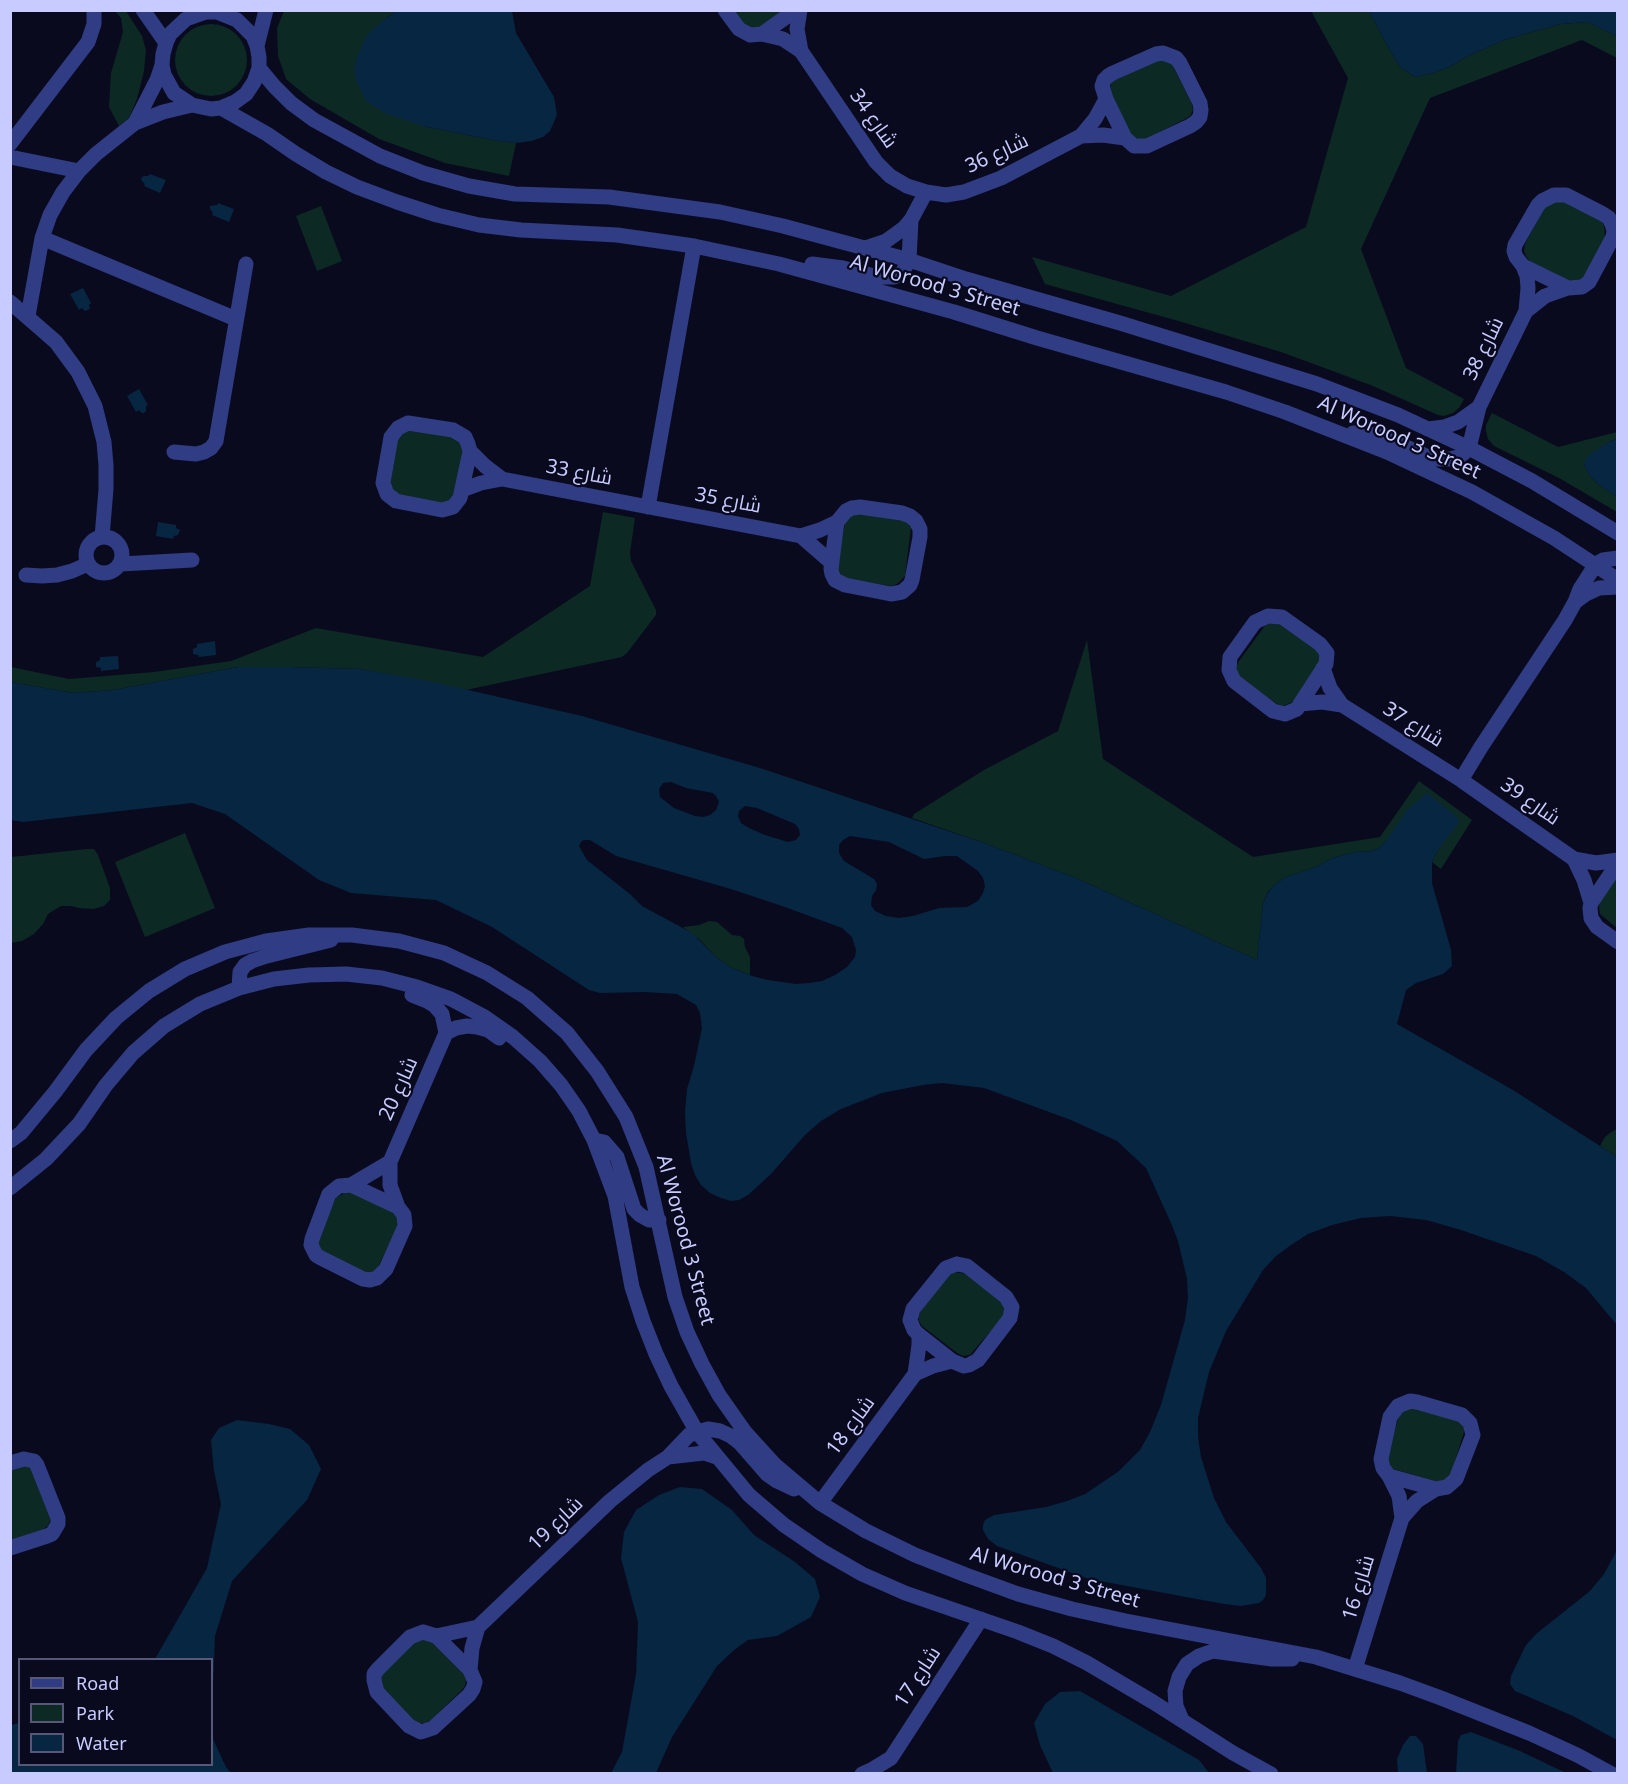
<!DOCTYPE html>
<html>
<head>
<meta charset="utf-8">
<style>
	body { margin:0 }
	#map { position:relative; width:1628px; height:1784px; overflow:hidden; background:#0a0a1f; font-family:"Noto Sans",sans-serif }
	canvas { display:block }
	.frame { position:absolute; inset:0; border:12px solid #c8cbff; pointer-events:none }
	.legend { position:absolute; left:18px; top:1658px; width:195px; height:108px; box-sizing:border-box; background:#0a0a1f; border:2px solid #565779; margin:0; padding:8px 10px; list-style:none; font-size:18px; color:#c8cbff }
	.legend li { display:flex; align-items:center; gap:12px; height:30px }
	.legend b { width:30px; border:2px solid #565779 }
</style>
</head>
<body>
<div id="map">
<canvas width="1628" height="1784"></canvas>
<div class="frame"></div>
<ul class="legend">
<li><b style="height:8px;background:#303c83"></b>Road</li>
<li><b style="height:16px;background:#0c2923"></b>Park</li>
<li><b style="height:16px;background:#062641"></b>Water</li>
</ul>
</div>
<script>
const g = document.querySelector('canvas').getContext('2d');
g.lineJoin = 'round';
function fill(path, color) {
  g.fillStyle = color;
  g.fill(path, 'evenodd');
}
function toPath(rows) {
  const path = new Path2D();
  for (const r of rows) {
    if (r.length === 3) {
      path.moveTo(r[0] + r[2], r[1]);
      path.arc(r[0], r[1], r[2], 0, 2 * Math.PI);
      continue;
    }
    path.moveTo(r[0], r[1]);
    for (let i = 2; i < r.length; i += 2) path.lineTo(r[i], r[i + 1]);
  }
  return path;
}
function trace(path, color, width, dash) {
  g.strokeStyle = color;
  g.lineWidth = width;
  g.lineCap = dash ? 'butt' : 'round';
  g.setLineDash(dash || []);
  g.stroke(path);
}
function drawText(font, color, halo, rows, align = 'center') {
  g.font = font + ' "Noto Sans",Cairo,sans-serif';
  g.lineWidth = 4.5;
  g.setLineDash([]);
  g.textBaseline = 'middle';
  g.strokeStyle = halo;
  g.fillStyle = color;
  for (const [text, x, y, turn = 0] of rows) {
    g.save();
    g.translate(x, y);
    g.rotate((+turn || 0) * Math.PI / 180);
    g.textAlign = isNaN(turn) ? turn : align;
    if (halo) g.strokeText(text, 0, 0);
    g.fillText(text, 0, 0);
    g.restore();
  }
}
fill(toPath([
	[347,10,397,11,386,18,423,126,498,141,516,143,509,176,445,163,379,139,310,99,286,79,278,56,277,28,284,11],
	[115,11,126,11,142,36,146,50,144,71,137,99,129,118,119,126,109,107,111,73,123,32,121,18],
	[733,11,784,11,757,28,745,27],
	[1311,11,1369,11,1392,54,1401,68,1415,77,1433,73,1449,67,1470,55,1507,39,1561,24,1587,22,1617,36,1617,58,1582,40,1430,98,1361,249,1406,368,1464,399,1459,408,1453,413,1444,416,1438,415,1373,386,1284,353,1182,322,1045,284,1032,257,1171,296,1306,227,1348,78],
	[211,60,36],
	[1160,58,1172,64,1192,104,1193,110,1190,116,1185,119,1146,139,1141,139,1135,138,1131,134,1110,93,1110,87,1112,82],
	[1550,201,1562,201,1601,221,1604,225,1605,237,1585,277,1580,281,1568,280,1531,262,1527,258,1524,251,1525,244,1546,205],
	[321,206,342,261,317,271,296,216],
	[1492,413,1558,447,1617,432,1617,439,1609,442,1584,464,1590,476,1599,485,1617,497,1617,512,1559,478,1494,446,1488,439,1486,431,1486,425],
	[413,429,454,438,459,440,463,446,455,496,447,505,397,496,390,487,398,437,401,432],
	[603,512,635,518,630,553,631,561,656,610,656,615,627,653,622,657,466,690,360,669,290,667,238,667,113,690,73,693,11,682,11,667,69,679,154,672,231,661,316,628,483,657,590,586],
	[853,513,903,519,911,527,905,576,897,584,891,586,846,579,841,575,838,570,838,563,845,523],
	[1267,623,1280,624,1317,649,1320,654,1321,660,1294,701,1288,704,1283,706,1277,704,1239,678,1236,667,1239,661],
	[1087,640,1103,759,1253,857,1380,837,1419,781,1472,820,1441,869,1432,862,1438,850,1386,841,1379,848,1372,851,1355,852,1332,858,1316,867,1286,877,1274,885,1267,893,1263,904,1257,960,1078,879,987,844,912,818,914,814,984,770,1058,731],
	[185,833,215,908,145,937,115,862],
	[87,849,94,849,98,855,110,888,110,900,104,906,94,909,79,908,71,906,61,906,48,914,43,924,34,934,22,941,11,943,11,857],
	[1617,877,1617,928,1600,914,1599,907,1600,900],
	[709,921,717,922,732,935,740,936,744,939,745,947,750,957,750,975,730,967,716,957,700,940,683,927,699,925],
	[1617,1129,1617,1157,1600,1146,1605,1137,1611,1132],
	[346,1192,352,1192,394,1211,397,1216,399,1222,397,1228,379,1265,375,1270,369,1273,362,1272,318,1249,318,1237,336,1198],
	[954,1272,966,1274,1001,1302,1004,1307,1004,1313,1001,1319,970,1355,963,1356,957,1353,922,1326,919,1321,919,1315,922,1309,949,1275],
	[1409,1406,1459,1419,1465,1429,1451,1474,1442,1483,1393,1469,1389,1466,1387,1454,1400,1413],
	[22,1465,33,1469,51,1519,48,1526,42,1530,10,1541,10,1469],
	[421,1639,432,1642,464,1674,466,1680,465,1686,461,1691,431,1720,426,1723,419,1723,412,1720,382,1688,380,1676,415,1641]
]), '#0c2923');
fill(toPath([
	[397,11,512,11,516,33,554,97,557,115,550,131,543,137,531,141,516,143,498,141,423,126,387,114,366,101,355,78,354,68,358,55,366,36,386,18],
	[1369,11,1617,11,1617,36,1587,22,1561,24,1507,39,1470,55,1449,67,1433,73,1415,77,1401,68,1392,54],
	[150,174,166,180,160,193,144,186,145,184,141,180,142,177,144,176,148,176],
	[218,203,234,209,229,222,212,215,213,213,210,209,210,206,217,205],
	[83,288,91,303,89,305,90,309,85,311,82,308,79,310,70,294],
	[139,389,148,405,146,406,146,411,144,413,142,413,139,410,136,412,127,396],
	[1617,439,1618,439,1617,497,1599,485,1590,476,1584,464,1587,457,1595,451,1609,442],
	[158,522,176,525,176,528,180,530,178,535,174,536,173,539,156,536],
	[215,641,216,655,199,657,198,655,193,654,193,649,197,647,197,644],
	[118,656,119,669,101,671,101,668,96,667,96,662,100,660,100,657],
	[238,667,290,667,360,669,433,682,582,716,760,768,987,844,1078,879,1257,960,1263,904,1267,894,1274,885,1286,877,1316,867,1332,858,1355,852,1372,851,1379,848,1386,841,1407,810,1427,793,1457,817,1459,822,1438,850,1432,862,1432,883,1451,950,1452,966,1443,974,1416,983,1406,990,1397,1024,1513,1090,1617,1157,1617,1325,1586,1288,1564,1272,1536,1256,1461,1230,1426,1220,1390,1216,1361,1218,1332,1225,1308,1234,1291,1245,1276,1256,1263,1270,1226,1331,1209,1372,1198,1418,1198,1437,1201,1457,1214,1498,1226,1522,1261,1568,1266,1578,1266,1595,1263,1600,1259,1603,1241,1606,1224,1604,1089,1579,997,1546,988,1539,983,1530,983,1525,985,1520,994,1515,1046,1507,1067,1501,1085,1494,1100,1484,1119,1471,1140,1450,1150,1432,1161,1405,1185,1320,1188,1298,1187,1279,1178,1241,1171,1223,1146,1168,1117,1141,1071,1120,984,1088,942,1083,923,1085,882,1093,841,1109,821,1121,805,1135,771,1174,748,1195,739,1200,731,1201,721,1198,710,1193,701,1185,695,1175,691,1163,686,1133,685,1112,687,1089,694,1066,702,1028,700,1013,696,1005,677,994,645,992,600,993,589,990,492,927,436,900,351,893,319,880,225,814,192,803,23,822,11,820,11,682,73,693,113,690],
	[671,782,686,788,713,793,716,796,719,802,716,810,710,815,703,817,695,816,674,808,660,797,659,789,663,783],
	[745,806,757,808,795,824,799,829,800,835,796,840,788,842,765,835,749,828,741,823,738,816,739,811],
	[850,836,889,842,924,859,945,856,957,856,978,871,983,878,985,886,983,893,978,901,967,907,939,908,913,916,899,918,886,916,875,911,871,905,872,896,876,890,877,884,874,879,844,861,839,853,839,845,843,840],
	[584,840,590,840,616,856,731,889,782,906,842,928,852,937,856,950,855,957,847,967,835,975,822,981,809,983,796,984,768,980,752,976,730,967,716,957,692,933,642,906,631,895,587,860,579,846,581,842],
	[237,1420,269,1424,290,1429,309,1445,321,1469,307,1500,232,1581,215,1636,212,1712,212,1660,155,1659,207,1568,221,1504,214,1471,211,1440,219,1428],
	[680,1487,702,1489,732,1510,754,1535,795,1562,815,1579,820,1597,811,1617,777,1636,748,1640,734,1650,717,1666,672,1737,656,1773,611,1773,622,1752,636,1674,638,1622,621,1558,624,1532,636,1510,659,1495],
	[1617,1550,1617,1740,1573,1716,1515,1691,1510,1684,1511,1676,1526,1645,1536,1634,1590,1591,1604,1574],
	[1080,1691,1199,1760,1209,1773,1053,1773,1040,1745,1034,1723,1045,1704,1060,1692],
	[19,1723,20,1764,212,1764,212,1737,226,1767,231,1773,11,1773,11,1725],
	[1471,1732,1520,1751,1566,1773,1456,1773,1458,1741,1461,1735],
	[1410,1736,1416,1736,1423,1744,1427,1773,1398,1773,1397,1759,1403,1745]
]), '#062641');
trace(toPath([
	[143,10,166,43],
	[725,10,739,29,750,35,762,34,796,10],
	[800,10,797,29,801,51],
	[762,34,783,39,801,51,876,162,890,176,907,186,926,192,946,195,964,192,1001,178,1081,136,1095,119,1106,99],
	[257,46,266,10],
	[1163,53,1176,58,1180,63,1200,103,1201,110,1200,117,1196,122,1190,126,1147,146,1134,146,1125,138,1106,99,1102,86,1104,80,1108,76,1113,73,1156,54,1163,53],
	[259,68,274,86,291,103,314,120,380,156,423,173,469,186,515,194,609,197,720,212,783,226,909,260,966,279,1120,323,1317,384,1398,415,1469,448,1532,481,1618,533],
	[221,108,267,134,296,154,326,172,357,187,397,202,437,215,479,225,521,230,617,235,694,246,779,264,954,312,1037,338,1226,392,1285,412,1387,452,1472,492,1554,538,1618,580],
	[135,123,157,80,162,65,163,54,166,43,170,34,186,19,206,12,217,12,237,20,253,36,257,46,259,57,259,68,254,82,246,94,235,102,221,108,211,109,192,105,174,93,164,75,162,65],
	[1081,136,1103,135,1125,138],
	[10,144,88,42,94,24,94,11],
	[10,157,79,171],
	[42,238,236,319],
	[865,248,886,241,904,228,911,220,926,192],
	[812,264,843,268,878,277,894,277,902,273,909,260,911,220],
	[10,302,56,342,78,372,95,406,104,442,106,465,106,489,102,537],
	[1526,311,1545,296,1568,288],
	[28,316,42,238,50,215,63,192,79,171,96,154,135,123,163,112,192,105],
	[408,423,453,430,465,437,468,444,470,451,460,498,453,507,442,510,396,501,387,494,383,483,391,437,398,428,408,423],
	[1428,429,1444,427,1458,422,1479,407],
	[1353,433,1371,434,1384,437,1433,459,1450,459,1458,457,1464,453,1469,448,1479,407,1526,311,1528,288,1527,276,1523,266,1516,257,1514,251,1515,245,1538,205,1542,201,1554,195,1566,195,1603,214,1609,218,1612,224,1614,231,1613,237,1589,282,1582,287,1568,288,1523,266],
	[470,451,485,466,502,479],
	[174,452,196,454,204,452,211,448,216,441,246,264],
	[462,490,481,483,502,479,801,536,820,530,837,522],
	[648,507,694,246],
	[860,507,902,513,910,516,916,521,920,529,920,537,912,580,910,585,902,592,891,594,845,585,835,580,832,574,831,569,837,522,846,511,852,508,860,507],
	[801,536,832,563],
	[104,555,18],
	[121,564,192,560],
	[26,575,42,576,57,575,72,571,88,564],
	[1575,602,1586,594,1599,588,1618,587],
	[1268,616,1282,617,1320,644,1327,653,1326,664,1300,704,1297,709,1285,714,1273,711,1234,681,1229,670,1230,657,1255,622,1268,616],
	[1323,668,1330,688,1342,705],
	[1300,704,1322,702,1342,705,1461,780,1574,859,1596,863,1618,860],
	[1461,780,1481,747,1565,620,1575,602,1580,589,1596,564,1603,560,1618,558],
	[1574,859,1584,880,1591,903],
	[1618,863,1591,903,1590,908,1591,918,1597,927,1618,942],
	[239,988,240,972,245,965,252,961,267,956,331,940],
	[446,1033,456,1028,467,1026,477,1027,488,1030,499,1038],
	[594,1140,604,1142,617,1157,634,1209,640,1215,649,1220,659,1220],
	[10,1141,21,1133,55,1092,86,1050,116,1018,149,991,185,969,225,952,266,941,309,935,352,935,399,941,444,953,487,973,527,998,567,1033,597,1071,626,1117,646,1167,675,1297,687,1332,702,1364,719,1395,745,1432,775,1465,820,1503,866,1531,915,1555,966,1575,1018,1594,1072,1609,1126,1621,1316,1657,1400,1683,1441,1698,1529,1733,1577,1755,1612,1774],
	[351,1185,398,1207,404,1215,405,1226,386,1269,377,1278,370,1280,363,1279,321,1258,316,1255,311,1245,312,1239,329,1194,339,1186,351,1185],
	[351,1185,390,1162],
	[10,1188,46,1159,79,1124,106,1085,133,1053,164,1026,200,1004,239,988,274,979,309,975,346,974,382,978,417,987,451,999,483,1016,513,1037,540,1061,561,1085,579,1111,594,1140,615,1196,632,1287,643,1321,656,1354,671,1386,697,1432,749,1495,784,1525,822,1551,862,1574,905,1593,1018,1632,1053,1646,1087,1663,1153,1702,1233,1753,1271,1774],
	[398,1207,390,1185,390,1162,446,1033,442,1014,435,1006,427,1001,412,995],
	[957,1264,967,1266,1006,1297,1012,1307,1010,1318,978,1360,969,1365,964,1366,952,1361,919,1335,914,1330,910,1320,913,1309,946,1268,957,1264],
	[915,1374,933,1366,952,1361],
	[1410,1401,1417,1402,1462,1415,1470,1423,1473,1435,1456,1479,1447,1487,1436,1489,1389,1476,1383,1468,1381,1459,1390,1417,1398,1406,1410,1401],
	[668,1457,704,1453,716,1457],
	[10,1463,24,1459,34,1461,37,1465,58,1518,58,1524,52,1534,47,1536,10,1548],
	[820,1503,915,1374,919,1345,919,1335],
	[1402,1518,1417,1501,1436,1489],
	[423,1632,436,1636,470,1670,475,1682,473,1689,469,1695,433,1728,421,1732,409,1726,377,1692,374,1680,374,1674,378,1669,410,1637,423,1632],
	[436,1636,478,1627,610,1501,648,1470,668,1457,689,1435,708,1429,720,1431,731,1436,740,1443,767,1474,777,1481,794,1489],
	[1355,1669,1402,1518,1399,1496,1389,1476],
	[470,1670,472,1648,478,1627],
	[1182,1720,1176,1706,1175,1691,1179,1677,1187,1664,1199,1656,1213,1651,1272,1659,1292,1659],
	[862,1774,873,1769,891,1758,981,1619]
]), '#303c83', 15);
drawText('20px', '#c8cbff', '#0a0a1f', [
	["شارع 34",873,119,55],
	["شارع 36",997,154,-25],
	["Al Worood 3 Street",935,286,16],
	["شارع 38",1484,349,-64],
	["Al Worood 3 Street",1399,438,24],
	["شارع 33",579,473,11],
	["شارع 35",728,501,11],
	["شارع 37",1413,725,32],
	["شارع 39",1530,802,35],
	["شارع 20",399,1089,-66],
	["Al Worood 3 Street",685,1240,75],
	["شارع 18",851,1426,-54],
	["شارع 19",556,1524,-44],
	["Al Worood 3 Street",1055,1578,16],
	["شارع 16",1359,1588,-73],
	["شارع 17",918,1677,-57]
]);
</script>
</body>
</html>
